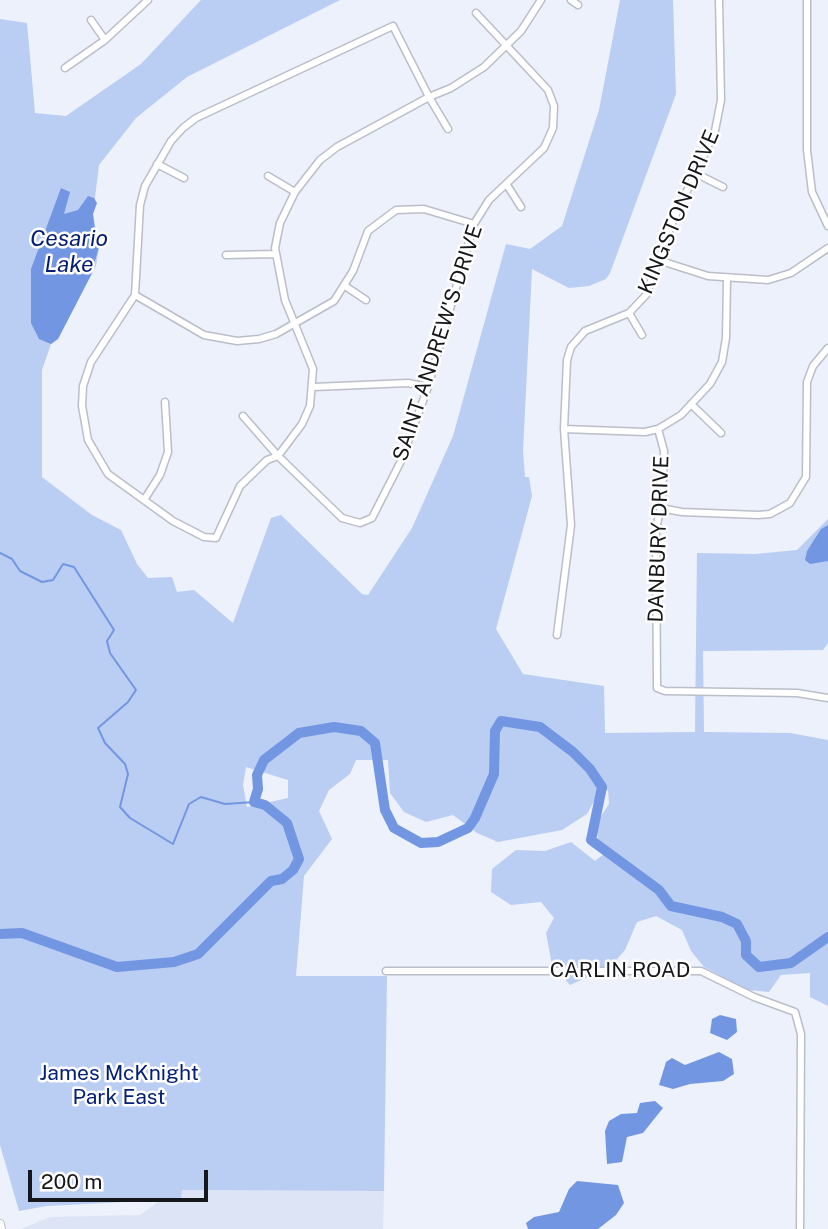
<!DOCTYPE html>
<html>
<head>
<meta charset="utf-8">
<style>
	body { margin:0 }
	#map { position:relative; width:828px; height:1229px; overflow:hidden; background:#ecf1fb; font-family:"Public Sans",sans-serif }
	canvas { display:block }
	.scale { position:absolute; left:28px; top:1170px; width:180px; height:32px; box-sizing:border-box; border:4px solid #16171b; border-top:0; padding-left:9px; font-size:21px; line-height:24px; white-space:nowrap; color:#16171b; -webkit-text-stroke:5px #fff; paint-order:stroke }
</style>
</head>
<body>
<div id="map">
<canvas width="828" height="1229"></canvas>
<div class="scale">200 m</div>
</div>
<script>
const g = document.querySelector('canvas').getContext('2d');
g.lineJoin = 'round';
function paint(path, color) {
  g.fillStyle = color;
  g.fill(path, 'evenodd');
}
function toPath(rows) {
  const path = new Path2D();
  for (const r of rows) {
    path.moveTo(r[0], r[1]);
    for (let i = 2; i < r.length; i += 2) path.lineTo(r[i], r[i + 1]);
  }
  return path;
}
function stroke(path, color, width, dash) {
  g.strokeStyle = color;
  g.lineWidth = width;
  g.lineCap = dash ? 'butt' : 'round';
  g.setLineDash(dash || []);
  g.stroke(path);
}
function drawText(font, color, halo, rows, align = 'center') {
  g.font = font + ' "Public Sans",sans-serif';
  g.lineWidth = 5;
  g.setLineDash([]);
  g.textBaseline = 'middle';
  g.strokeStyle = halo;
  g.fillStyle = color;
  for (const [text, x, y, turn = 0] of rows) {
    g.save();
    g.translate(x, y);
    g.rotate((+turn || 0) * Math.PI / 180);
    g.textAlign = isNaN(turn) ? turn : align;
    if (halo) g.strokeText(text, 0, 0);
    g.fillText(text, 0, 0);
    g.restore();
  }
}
const built = toPath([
	[182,1190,384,1191,383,1229,21,1229,50,1217,140,1215,162,1199,181,1199]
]);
const green = toPath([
	[201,0,340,0,187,77,136,118,99,165,93,214,99,247,96,266,58,339,51,344,42,370,42,477,92,515,121,530,137,564,148,578,172,577,177,592,194,590,233,623,271,518,281,515,362,594,368,595,412,528,453,436,506,244,530,249,562,226,599,110,620,0,673,0,676,94,610,273,606,279,589,286,569,288,532,269,523,451,525,477,529,477,532,496,496,629,523,674,604,686,605,733,695,732,697,553,755,554,797,550,828,519,828,643,823,650,703,651,704,732,790,733,828,740,828,1006,810,997,810,973,781,975,769,992,748,990,704,967,691,951,682,930,656,916,637,922,625,950,610,967,570,985,552,965,546,933,554,918,541,902,511,905,491,892,492,869,516,850,545,851,571,842,595,861,609,850,598,839,596,824,609,804,608,790,598,794,587,814,562,830,498,842,477,833,453,815,426,822,404,812,390,793,388,760,356,760,350,774,329,790,319,811,332,839,304,876,296,976,387,976,384,1191,182,1190,181,1199,47,1206,19,1211,0,1145,0,19,27,23,35,113,66,116,141,64],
	[246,767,288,780,288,798,247,807,243,785]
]);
const water = toPath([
	[61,188,70,192,64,214,78,210,88,196,94,198,97,203,93,214,95,231,99,247,91,275,58,339,51,344,39,339,31,323,31,269],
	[828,525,828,561,810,564,805,560,807,551,821,529],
	[720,1015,736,1019,737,1032,727,1040,710,1033,712,1019],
	[719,1052,732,1059,734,1074,723,1081,690,1084,673,1089,659,1085,666,1062,672,1058,685,1065],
	[655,1101,663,1108,643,1133,627,1137,622,1162,607,1164,605,1131,609,1121,621,1114,637,1113,640,1103],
	[577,1181,618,1185,624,1203,616,1215,598,1229,528,1229,526,1223,534,1217,559,1212,569,1189]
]);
const stream = toPath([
	[0,553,12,559,20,571,42,582,53,580,63,564,74,567,114,630,107,641,110,653,136,690,128,702,98,728,105,743,125,764,128,774,120,807,130,818,173,844,189,804,201,797,225,804,254,802]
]);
const river = toPath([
	[0,934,22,933,117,967,174,962,198,954,271,881,282,879,293,870,299,859,287,823,265,805,254,802,258,789,257,775,264,760,299,733,334,727,361,731,375,743,385,810,394,828,421,843,438,842,468,828,475,818,494,774,495,731,501,721,540,727,573,752,590,769,602,787,591,840,659,890,671,906,722,917,737,924,746,941,746,955,759,967,791,963,828,937]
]);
const minor = toPath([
	[571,0,578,5],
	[807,0,807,150,812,192,828,226],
	[91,20,105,40],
	[65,68,105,40,148,0],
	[448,129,429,97,393,26,196,118,183,128,171,141,145,186,140,205,135,295,91,362,83,386,82,406,88,440,108,474,173,521,204,537,216,538,240,486,267,460,278,456,302,424,310,406,313,369,285,300,275,248,280,223,295,192,320,160,337,147,429,97,451,88,484,67,521,31,541,0],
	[157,164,184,178],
	[695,173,723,187],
	[268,176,295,192],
	[507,185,521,207],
	[226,255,276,254],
	[658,260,708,276,768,280,791,273,828,248],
	[345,286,366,300],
	[135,295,204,335,237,341,259,339,276,334,334,301,353,271,368,231,396,210,424,209,474,224],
	[629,313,642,335],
	[314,387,408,383,428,387],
	[691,404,721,433],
	[243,416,278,456,342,518,360,523,372,518,401,461,428,387,474,224,489,200,544,148,553,128,554,106,548,90,476,13],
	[564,429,645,432,658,429,681,415,710,384,722,362,726,338,727,279],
	[658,429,664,451,662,500,656,530,657,688,665,691,797,693,828,698],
	[144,500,160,475,168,452,165,402],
	[660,508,682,512,758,515,770,514,790,503,806,477,807,382,813,366,828,348],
	[557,635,571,525,564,429,567,360,571,347,585,331,629,313,646,295,672,223,715,131,721,100,719,0],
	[386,971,701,971,754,997,795,1012,801,1034,800,1229]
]);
const major = toPath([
	[0,1224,1,1229]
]);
const streetNames = [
	["KINGSTON DRIVE",679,212,-67],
	["SAINT ANDREW'S DRIVE",438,343,-72],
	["DANBURY DRIVE",659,539,-88],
	["CARLIN ROAD",620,971]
];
const parkNames = [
	["James McKnight",119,1074],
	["Park East",119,1098]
];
const waterNames = [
	["Cesario",69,239],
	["Lake",69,265]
];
paint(built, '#dce4f5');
paint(green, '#bacdf3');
paint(water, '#7296e1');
stroke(stream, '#7296e1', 2);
stroke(river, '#7296e1', 10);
stroke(minor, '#b9bec8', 9);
stroke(major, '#b9bec8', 10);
stroke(minor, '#fff', 6);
stroke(major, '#fff', 8);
drawText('21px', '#16171b', '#fff', streetNames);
drawText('21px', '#042076', '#fff', parkNames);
drawText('italic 23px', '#031d73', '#fff', waterNames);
</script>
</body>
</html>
